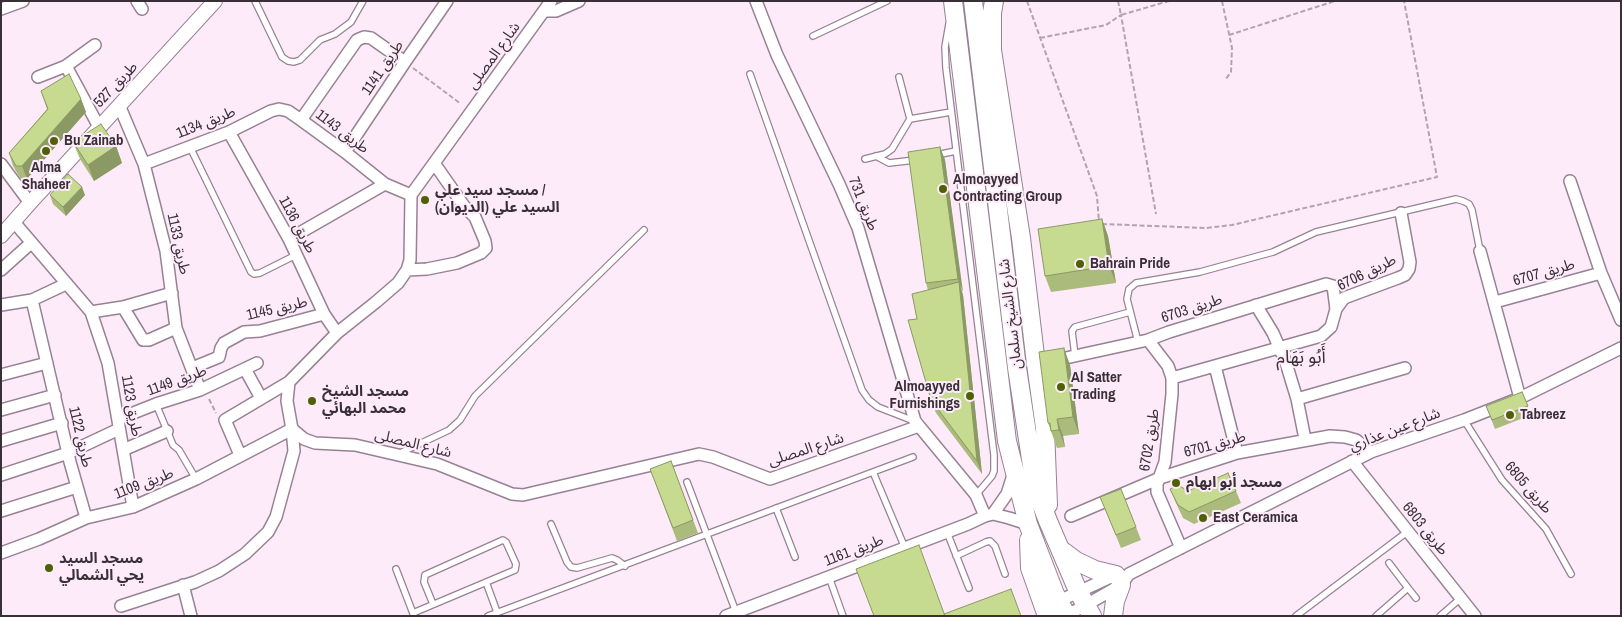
<!DOCTYPE html>
<html>
<head>
<meta charset="utf-8">
<style>
	body { margin:0 }
	#map { position:relative; width:1622px; height:617px; overflow:hidden; background:#feebfa; font-family:"Archivo Narrow",sans-serif }
	canvas { display:block }
	.frame { position:absolute; inset:0; border:2px solid #393037; pointer-events:none }
</style>
</head>
<body>
<div id="map">
<canvas width="1622" height="617"></canvas>
<div class="frame"></div>
</div>
<script>
const g = document.querySelector('canvas').getContext('2d');
g.lineJoin = 'round';
function toPath(rows) {
  const path = new Path2D();
  for (const r of rows) {
    path.moveTo(r[0], r[1]);
    for (let i = 2; i < r.length; i += 2) path.lineTo(r[i], r[i + 1]);
  }
  return path;
}
function stroke(path, color, width, dash) {
  g.strokeStyle = color;
  g.lineWidth = width;
  g.lineCap = dash ? 'butt' : 'round';
  g.setLineDash(dash || []);
  g.stroke(path);
}
function paint(path, color) {
  g.fillStyle = color;
  g.fill(path, 'evenodd');
}
function drawText(font, color, halo, rows, align = 'center') {
  g.font = font + ' "Archivo Narrow","Noto Sans Arabic",sans-serif';
  g.lineWidth = 4;
  g.setLineDash([]);
  g.textBaseline = 'middle';
  g.strokeStyle = halo;
  g.fillStyle = color;
  for (const [text, x, y, turn = 0] of rows) {
    g.save();
    g.translate(x, y);
    g.rotate((+turn || 0) * Math.PI / 180);
    g.textAlign = isNaN(turn) ? turn : align;
    if (halo) g.strokeText(text, 0, 0);
    g.fillText(text, 0, 0);
    g.restore();
  }
}
const path = toPath([
	[1027,1,1097,196,1099,222],
	[1118,1,1121,15,1169,1],
	[1222,1,1232,48,1231,72,1225,80],
	[1229,35,1335,1],
	[1040,38,1106,25,1121,15,1156,214],
	[413,68,461,104],
	[1102,224,1206,228,1232,225,1437,177,1404,1],
	[209,399,216,413]
]);
const service = toPath([
	[255,1,282,57,288,61,294,62,300,60,320,40,335,34,351,22,363,1],
	[949,24,945,47,946,68,994,455,994,471,992,476,976,495],
	[813,36,887,1],
	[750,74,862,390,869,400,878,407,914,421],
	[899,77,910,119,951,112],
	[190,147,251,272,254,274,260,273,296,255],
	[936,155,956,151],
	[876,156,889,163,915,160],
	[865,159,885,154,892,149,910,119],
	[1138,342,1127,299,1129,289,1136,283,1200,272,1251,258,1273,252,1316,232,1456,199,1463,201,1469,204,1472,210,1480,251],
	[1075,356,1072,331,1075,327,1130,312],
	[156,404,173,445,179,450,196,479],
	[1464,420,1502,480,1546,529,1571,574],
	[398,454,449,430,460,420,475,396,644,230],
	[873,472,905,548],
	[687,482,736,612],
	[776,508,795,557],
	[551,524,567,562,571,567,577,568,612,558,617,560,625,566],
	[947,532,969,588],
	[956,556,986,542,990,541,995,546,1005,574],
	[396,569,414,616],
	[829,577,843,616],
	[486,582,497,612],
	[1408,588,1416,598],
	[413,613,515,570,516,564,506,542,503,540,425,575,424,582,433,604],
	[488,616,913,457],
	[1296,616,1407,532],
	[1376,616,1408,588,1389,563],
	[1440,616,1461,598]
]);
const minor = toPath([
	[137,1,142,9],
	[756,1,777,55,839,184,858,228,915,421,919,426],
	[1,9,23,1],
	[545,11,556,11,579,1],
	[66,66,99,127],
	[38,77,66,66,95,45],
	[119,105,144,164,166,251,176,328,200,390],
	[301,120,357,40,364,37,371,38,405,62],
	[229,132,289,239,324,314,337,333],
	[345,152,405,62,447,1],
	[1,164,30,203],
	[144,164,229,132,271,111,279,109,288,111,301,120,345,152,385,184,411,195],
	[1570,181,1601,273,1621,320],
	[14,222,91,312,108,363,133,507],
	[289,239,385,184],
	[1480,251,1520,398],
	[1,270,31,243],
	[407,270,427,269,457,263,481,253,486,248,485,241,475,217,464,206,434,163],
	[32,300,70,462,86,518],
	[1495,302,1601,273],
	[1,305,32,300,66,284],
	[1256,305,1273,333,1286,363,1297,399,1305,439],
	[123,307,143,340,149,340,176,328],
	[91,312,123,307,172,293],
	[1148,340,1168,366,1172,378,1172,394,1165,462,1157,484,1157,492,1181,548],
	[1052,361,1148,340,1169,332,1326,284,1333,286,1336,309],
	[1215,366,1237,453],
	[192,368,219,357,221,348,224,343,244,332,260,331,324,314],
	[245,369,261,398],
	[1,375,47,363],
	[1172,378,1321,336,1331,327,1336,309,1344,298,1398,278,1405,275,1409,269,1410,262,1401,213],
	[1297,399,1405,368],
	[1,410,55,395],
	[118,419,156,404,200,390,257,363],
	[292,429,304,439,315,443,355,445,437,464,512,494,523,495,699,454,713,457,770,479,919,426,976,495,985,516],
	[1,441,62,423],
	[123,450,167,431],
	[240,455,225,420,289,382],
	[1352,461,1475,616],
	[1,475,68,453,119,429],
	[1,511,77,487],
	[993,514,1007,494,1014,472],
	[1071,516,1160,478,1237,453,1330,436,1345,437,1356,440,1371,452],
	[1,553,39,539,86,518,133,507,196,479,292,429],
	[183,585,191,616],
	[1059,601,1115,575],
	[121,606,195,582,219,571,245,554,268,532,276,517,294,451,292,429,287,401,289,382,337,333,376,302,398,283,407,270,410,260,411,195,551,1],
	[1067,615,1086,605,1121,585,1129,574,1371,452,1464,420,1520,398,1621,348],
	[726,616,968,524,985,516,993,514,1009,518,1028,524]
]);
const tertiary = toPath([
	[1,236,30,203,215,1]
]);
const primary = toPath([
	[953,1,1007,441,1028,524,1055,594,1067,616],
	[973,1,1017,368,1032,466,1039,498,1048,521,1078,591,1092,616],
	[994,1,992,13,992,50,1021,238,1036,364,1045,428,1048,505],
	[1029,540,1030,568,1047,616],
	[1060,549,1076,561,1095,570,1116,575],
	[1113,616,1115,601,1121,585]
]);
const wall = toPath([
	[41,91,81,99,86,112,27,179,20,178,13,166,9,153,47,109],
	[73,142,116,146,122,163,94,181,80,159],
	[940,147,945,160,962,292,963,295,982,474,936,413,931,400,917,319,928,290,926,283],
	[50,195,85,195,66,216,53,204],
	[1102,219,1108,236,1116,283,1051,292,1045,276],
	[1070,365,1079,434,1063,436,1065,447,1057,448,1048,423],
	[1522,392,1531,415,1495,429,1486,406],
	[671,461,698,533,677,541,650,469],
	[1170,489,1188,491,1236,491,1241,503,1194,524,1183,518,1175,501],
	[1100,497,1136,527,1141,540,1121,548]
]);
const shadedWall = toPath([
	[81,99,86,112,27,179,22,166],
	[116,146,122,163,94,181,88,165],
	[940,147,945,160,963,292,958,279],
	[82,187,85,195,66,216,63,207],
	[1102,219,1108,236,1116,283,1109,266],
	[959,282,963,295,982,474,977,461],
	[1064,348,1070,365,1079,434,1073,417],
	[1057,419,1063,436,1065,447,1059,430]
]);
const building = toPath([
	[69,74,81,99,22,166,16,166,9,153,48,109,41,91,69,74],
	[101,124,116,146,88,165,73,142,101,124],
	[940,147,958,279,926,283,908,152,940,147],
	[68,174,82,187,63,207,50,195,68,174],
	[1102,219,1109,266,1045,276,1038,229,1102,219],
	[959,282,977,461,931,400,908,320,917,319,912,294,959,282],
	[1064,348,1073,417,1057,419,1059,430,1051,431,1050,423,1048,423,1039,352,1064,348],
	[1522,392,1528,406,1492,420,1486,406,1522,392],
	[671,461,693,520,673,528,650,469,671,461],
	[1228,473,1236,491,1189,512,1178,505,1170,489,1178,485,1188,491,1228,473],
	[1121,489,1136,527,1116,535,1100,497,1121,489],
	[919,545,945,616,874,616,856,569,919,545],
	[1011,589,1021,616,945,616,944,614,1011,589]
]);
const markers = [
	[54,141,5,"#4f6005"],
	[46,151,5,"#4f6005"],
	[943,189,5,"#4f6005"],
	[425,200,5,"#4f6005"],
	[1080,264,5,"#4f6005"],
	[1061,387,5,"#4f6005"],
	[970,396,5,"#4f6005"],
	[312,401,5,"#4f6005"],
	[1510,415,5,"#4f6005"],
	[1176,483,5,"#4f6005"],
	[1203,518,5,"#4f6005"],
	[49,568,5,"#4f6005"]
];
const streetNames = [
	["شارع المصلى",494,56,-54],
	["طريق 1141",383,68,-56],
	["طريق 527",116,85,-47],
	["طريق 1134",206,123,-22],
	["طريق 1143",342,132,37],
	["طريق 731",863,204,68],
	["طريق 1136",297,225,62],
	["طريق 1133",178,244,78],
	["طريق 6706",1367,273,-26],
	["طريق 6707",1544,273,-16],
	["طريق 1145",277,309,-13],
	["طريق 6703",1192,309,-18],
	["شارع الشيخ سلمان",1011,314,-97],
	["طريق 1149",177,381,-20],
	["طريق 1123",131,406,80],
	["شارع عين عذاري",1395,430,-21],
	["طريق 1122",80,437,77],
	["طريق 6702",1150,440,-81],
	["شارع المصلى",413,444,14],
	["طريق 6701",1215,445,-15],
	["شارع المصلى",806,450,-18],
	["طريق 1109",144,484,-21],
	["طريق 6805",1528,488,49],
	["طريق 6803",1425,529,51],
	["طريق 1161",854,551,-21]
];
const poiNames = [
	["Bu Zainab",64,141],
	["Alma",46,168,"center"],
	["Shaheer",46,185,"center"],
	["Almoayyed",953,180],
	["Contracting Group",953,197],
	["مسجد سيد علي /",435,191],
	["السيد علي (الديوان)",435,208],
	["Bahrain Pride",1090,264],
	["Al Satter",1071,378],
	["Trading",1071,395],
	["Almoayyed",960,387,"right"],
	["Furnishings",960,404,"right"],
	["مسجد الشيخ",322,392],
	["محمد البهائي",322,409],
	["Tabreez",1520,415],
	["مسجد أبو ابهام",1186,483],
	["East Ceramica",1213,518],
	["مسجد السيد",59,559],
	["يحي الشمالي",59,576]
];
const quarterNames = [
	["أَبُو بَهَام",1301,358]
];
stroke(service, '#978293', 8);
stroke(minor, '#978293', 14);
stroke(tertiary, '#978293', 16);
stroke(primary, '#978293', 20);
stroke(path, '#b2a3ae', 2, [5, 2.5]);
stroke(service, '#fff', 5.5);
stroke(minor, '#fff', 11);
stroke(tertiary, '#fff', 14);
stroke(primary, '#fff', 18);
paint(wall, '#aabb7c');
paint(shadedWall, '#8b9965');
paint(building, '#c6da90');
stroke(building, '#8b9965', 1);
for (const [x, y, r, color] of markers) {
  const dot = new Path2D();
  dot.arc(x, y, r, 0, 2 * Math.PI);
  g.fillStyle = color;
  g.fill(dot);
  stroke(dot, '#feebfa', 2);
}
drawText('15px', '#393037', '#feebfa', streetNames);
drawText('bold 15px', '#393037', '#feebfa', poiNames, 'left');
drawText('18px', '#393037', '#feebfa', quarterNames);
</script>
</body>
</html>
